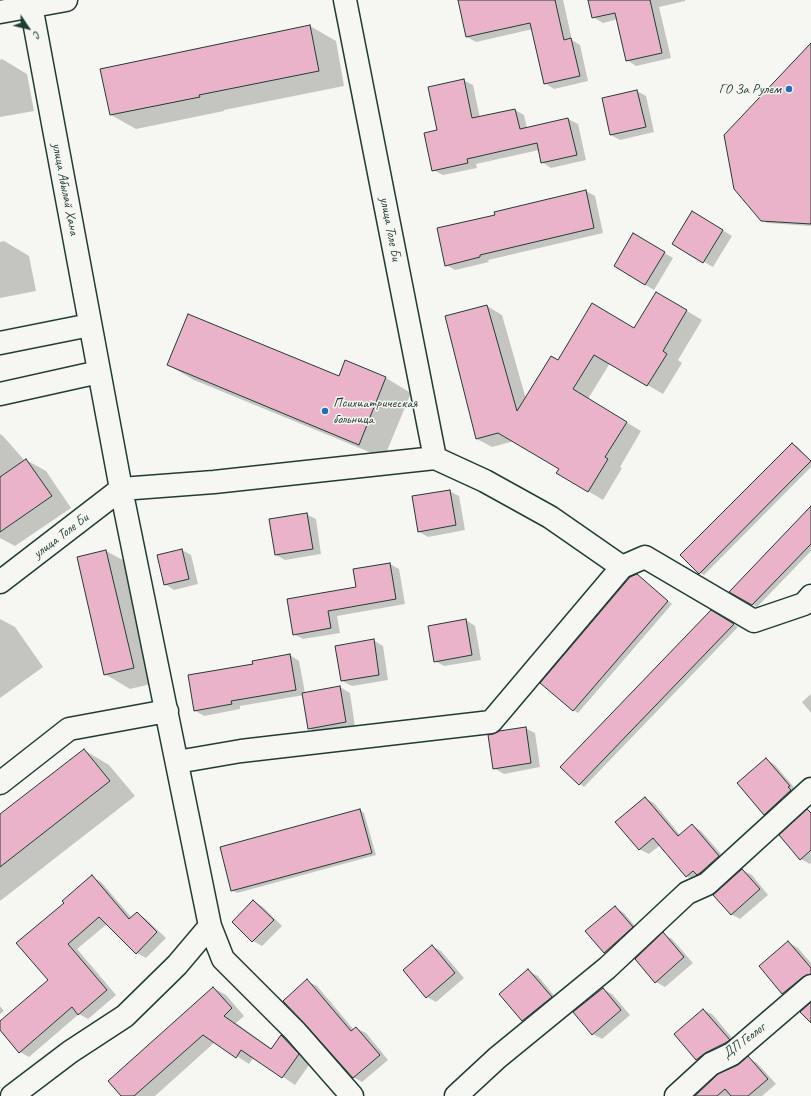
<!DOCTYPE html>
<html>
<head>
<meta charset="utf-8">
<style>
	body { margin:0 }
	#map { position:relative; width:811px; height:1096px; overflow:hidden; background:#f6f6f2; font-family:Caveat,sans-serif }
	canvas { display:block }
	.north { position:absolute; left:8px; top:8px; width:40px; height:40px; -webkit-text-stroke:3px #f6f6f2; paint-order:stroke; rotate:125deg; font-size:11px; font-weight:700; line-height:16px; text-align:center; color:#1f3d34 }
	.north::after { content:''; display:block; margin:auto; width:14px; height:18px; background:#1f3d34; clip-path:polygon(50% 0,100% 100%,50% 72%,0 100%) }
</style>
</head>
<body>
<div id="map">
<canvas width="811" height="1096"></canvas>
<div class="north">С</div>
</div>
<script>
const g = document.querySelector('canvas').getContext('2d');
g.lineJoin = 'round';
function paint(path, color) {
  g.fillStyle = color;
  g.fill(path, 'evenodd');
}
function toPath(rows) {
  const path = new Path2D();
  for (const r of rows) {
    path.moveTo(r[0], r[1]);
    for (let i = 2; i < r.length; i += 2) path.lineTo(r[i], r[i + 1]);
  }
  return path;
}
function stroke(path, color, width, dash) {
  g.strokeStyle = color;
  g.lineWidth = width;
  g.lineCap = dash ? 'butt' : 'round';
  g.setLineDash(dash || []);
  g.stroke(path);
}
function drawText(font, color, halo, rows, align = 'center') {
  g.font = font + ' Caveat,sans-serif';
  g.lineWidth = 3;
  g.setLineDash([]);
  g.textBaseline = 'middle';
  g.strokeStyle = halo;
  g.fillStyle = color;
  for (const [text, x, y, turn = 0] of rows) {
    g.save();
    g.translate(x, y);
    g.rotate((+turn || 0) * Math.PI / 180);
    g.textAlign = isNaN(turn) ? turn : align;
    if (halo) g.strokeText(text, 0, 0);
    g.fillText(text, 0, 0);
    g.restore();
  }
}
const shadow = toPath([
	[460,0,563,0,572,40,580,45,588,81,554,89,545,83,533,29,476,42,467,37],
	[590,0,685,0,685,1,659,7,671,58,636,66,627,60,618,19,603,23,593,17],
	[310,26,336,41,344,86,224,110,224,111,136,129,111,115],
	[811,45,811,226,767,223,762,220],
	[2,59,27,74,34,111,0,117,0,60],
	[463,80,473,85,480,118,515,110,524,115,527,128,568,119,578,124,586,160,551,168,542,162,539,150,476,164,477,168,443,175,433,170,439,131],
	[637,91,646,96,654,132,620,140,611,135,603,99],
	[586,191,595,196,603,233,488,260,489,262,455,270,446,265,496,216],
	[702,218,732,236,713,267,673,244],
	[634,235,673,258,654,290,615,266],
	[4,241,29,256,36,291,0,298,0,242],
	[672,302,702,320,678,360,682,363,663,394,610,363,588,399,641,431,620,467,622,468,603,500,588,491,560,469,514,441,492,447,477,439,487,306,502,315,526,399,558,361,635,329],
	[346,361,386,378,411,393,384,458,194,380,168,365,339,377],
	[0,434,3,436,25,461,26,460,46,471,71,508,15,546,0,538],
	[792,444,797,446,811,461,811,467,704,575,700,573],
	[449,491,459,496,465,530,428,537,418,531],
	[811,507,811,551,757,607,730,591],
	[306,514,316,519,321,554,285,560,276,555],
	[182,550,191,555,198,584,174,590,165,584],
	[106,551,132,565,159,682,130,689,105,674,78,557],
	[390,564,399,569,405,604,337,616,340,633,303,639,294,634],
	[637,575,672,604,578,713,573,710],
	[711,611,738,627,584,787,580,784,562,767],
	[0,619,15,627,43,667,0,698],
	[466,620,475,626,481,660,444,666,435,661],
	[373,640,383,646,388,680,352,686,342,681,337,646],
	[290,655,299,661,305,693,340,687,350,693,355,727,318,734,309,728,304,695,240,706,240,709,204,716,194,710],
	[811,694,811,713,802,702],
	[525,728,535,733,540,767,504,774,494,768],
	[84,750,109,765,135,796,0,901,0,815],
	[766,759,775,765,798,792,774,820,765,814],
	[645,798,654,803,680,835,692,825,701,831,728,862,696,882,687,876,660,845,649,854,639,849],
	[360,810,364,813,376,855,237,893,232,890],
	[808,810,811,812,811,863,810,864,801,859],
	[742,870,752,875,768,895,740,919,731,914],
	[92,877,101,882,132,918,137,913,146,919,166,938,146,958,137,953,107,924,77,949,116,995,88,1019,79,1014,29,1057,20,1052,0,1029,0,1022,49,980,65,903],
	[254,901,263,907,282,926,262,946,253,941],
	[615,907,624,913,641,933,614,958,605,953,587,931],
	[663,934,672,939,693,963,665,987,656,982],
	[788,942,798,948,811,963,811,983,792,998,783,993],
	[432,946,441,951,464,978,436,1002,427,997],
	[528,971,538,976,560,1003,532,1026,523,1021,500,994],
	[307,981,317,986,354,1030,356,1028,366,1033,388,1060,362,1082,353,1077],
	[213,988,226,995,244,1016,236,1023,272,1049,281,1036,294,1043,311,1062,295,1085,254,1057,249,1064,215,1042,155,1096,122,1096],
	[603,989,612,994,630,1015,602,1039,593,1034],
	[0,1006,4,1011,0,1014],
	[704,1010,713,1015,738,1045,706,1065,697,1060,675,1034],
	[748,1058,757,1063,776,1084,762,1096,708,1096]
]);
const building = toPath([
	[458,0,555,0,564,40,571,38,580,76,544,84,530,23,466,37,458,0],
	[588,0,650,0,662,53,626,61,615,13,592,18,588,0],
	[310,25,319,71,199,95,200,97,110,115,100,69,310,25],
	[811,43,811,224,761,221,734,189,724,135,811,43],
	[464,79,472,118,515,109,520,129,568,118,577,155,541,163,537,143,467,159,468,163,432,171,424,133,437,130,428,87,464,79],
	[637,90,646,127,610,135,602,98,637,90],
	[586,190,594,228,480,255,480,257,445,266,437,228,495,215,494,212,586,190],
	[692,211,723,230,703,263,672,244,692,211],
	[633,233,665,252,645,285,614,266,633,233],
	[656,292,687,310,663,351,667,354,647,386,594,355,573,389,627,422,605,457,608,459,588,492,556,473,559,469,498,433,476,439,445,316,487,305,517,411,551,356,558,360,592,303,634,328,656,292],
	[188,314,339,376,345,360,386,377,359,445,167,365,188,314],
	[792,443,811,461,699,574,680,555,792,443],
	[26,459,52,496,0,532,0,477,26,459],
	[450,490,456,525,418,532,412,496,450,490],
	[811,506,811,544,752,605,729,592,811,506],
	[307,513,313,549,275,555,269,519,307,513],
	[182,549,189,579,164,585,157,555,182,549],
	[106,550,134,668,104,675,77,557,106,550],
	[390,563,396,599,328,611,331,628,293,635,287,599,356,587,353,569,390,563],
	[637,574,668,601,573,711,540,683,630,577,637,574],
	[711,610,734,624,579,785,560,767,711,610],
	[466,619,472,655,434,662,428,626,466,619],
	[374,639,379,675,341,681,335,646,374,639],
	[290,654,296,690,231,701,232,704,194,711,188,675,253,664,252,661,290,654],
	[340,686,346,722,308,729,302,693,340,686],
	[526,727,531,763,493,769,488,735,493,734,499,731,526,727],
	[84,749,110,781,0,867,0,814,84,749],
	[766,758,790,786,788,787,791,790,764,815,737,783,766,758],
	[645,797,678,836,692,824,719,856,700,873,697,875,693,871,686,877,653,838,639,850,615,822,645,797],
	[360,809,372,853,231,891,220,847,360,809],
	[807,809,811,813,811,850,800,860,779,835,807,809],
	[742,869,760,889,731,915,713,895,742,869],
	[92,875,129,919,137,912,157,932,136,954,99,917,68,944,107,990,78,1015,72,1007,19,1053,0,1030,0,1021,48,980,16,943,64,903,62,901,92,875],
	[253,900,274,920,252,942,232,922,253,900],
	[615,906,633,927,604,953,585,931,615,906],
	[663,932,684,957,655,983,635,959,663,932],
	[788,941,811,968,811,974,803,977,782,994,759,966,788,941],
	[432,945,455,973,426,998,403,970,432,945],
	[528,969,552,997,522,1021,499,994,528,969],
	[307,979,351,1031,356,1027,380,1055,353,1078,304,1023,283,1001,307,979],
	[213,987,232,1008,224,1016,271,1049,281,1035,299,1054,282,1078,241,1050,236,1058,203,1035,134,1096,121,1096,108,1081,213,987],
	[603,988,621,1010,592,1035,573,1012,603,988],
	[811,1002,811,1023,800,1012,811,1002],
	[703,1009,730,1040,725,1043,705,1053,696,1060,674,1034,703,1009],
	[748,1056,768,1079,748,1096,731,1096,725,1089,717,1096,695,1096,718,1074,738,1065,748,1056]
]);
const minor = toPath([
	[30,0,121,489,210,926,223,959,295,1031,352,1096],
	[345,0,435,458],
	[0,12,66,0],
	[0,343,90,325],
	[0,394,99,372],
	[622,567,645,557,754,621,804,604,811,596],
	[0,582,121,489,214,482,435,458,485,481,550,517,622,567,491,722,241,751,177,762],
	[0,783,69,729,167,711],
	[12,1096,70,1052,125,1016,177,965,210,926],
	[456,1096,497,1058,607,968,687,893,707,884,811,789],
	[676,1096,711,1064,732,1054,811,986]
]);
const markers = [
	[789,89,4,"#1f6fb2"],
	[325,411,4,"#1f6fb2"]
];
const poiNames = [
	["ГО За Рулем",781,89],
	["Психиатрическая",333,403,"left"],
	["больница",333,419,"left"]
];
const streetNames = [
	["улица Абылай Хана",65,189,79],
	["улица Толе Би",390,229,79],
	["улица Толе Би",61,536,-37],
	["ДП Геолог",744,1041,-37]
];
paint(shadow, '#0003');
paint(building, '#eab3ca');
stroke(building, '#1f3d34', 1);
stroke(minor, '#1f3d34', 25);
stroke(minor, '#f6f6f2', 22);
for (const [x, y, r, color] of markers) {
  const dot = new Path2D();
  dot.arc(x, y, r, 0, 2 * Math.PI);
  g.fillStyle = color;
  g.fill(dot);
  stroke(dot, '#f6f6f2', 1.5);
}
drawText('14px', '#1f3d34', '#f6f6f2', poiNames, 'right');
drawText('14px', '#1f3d34', '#f6f6f2', streetNames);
</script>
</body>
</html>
